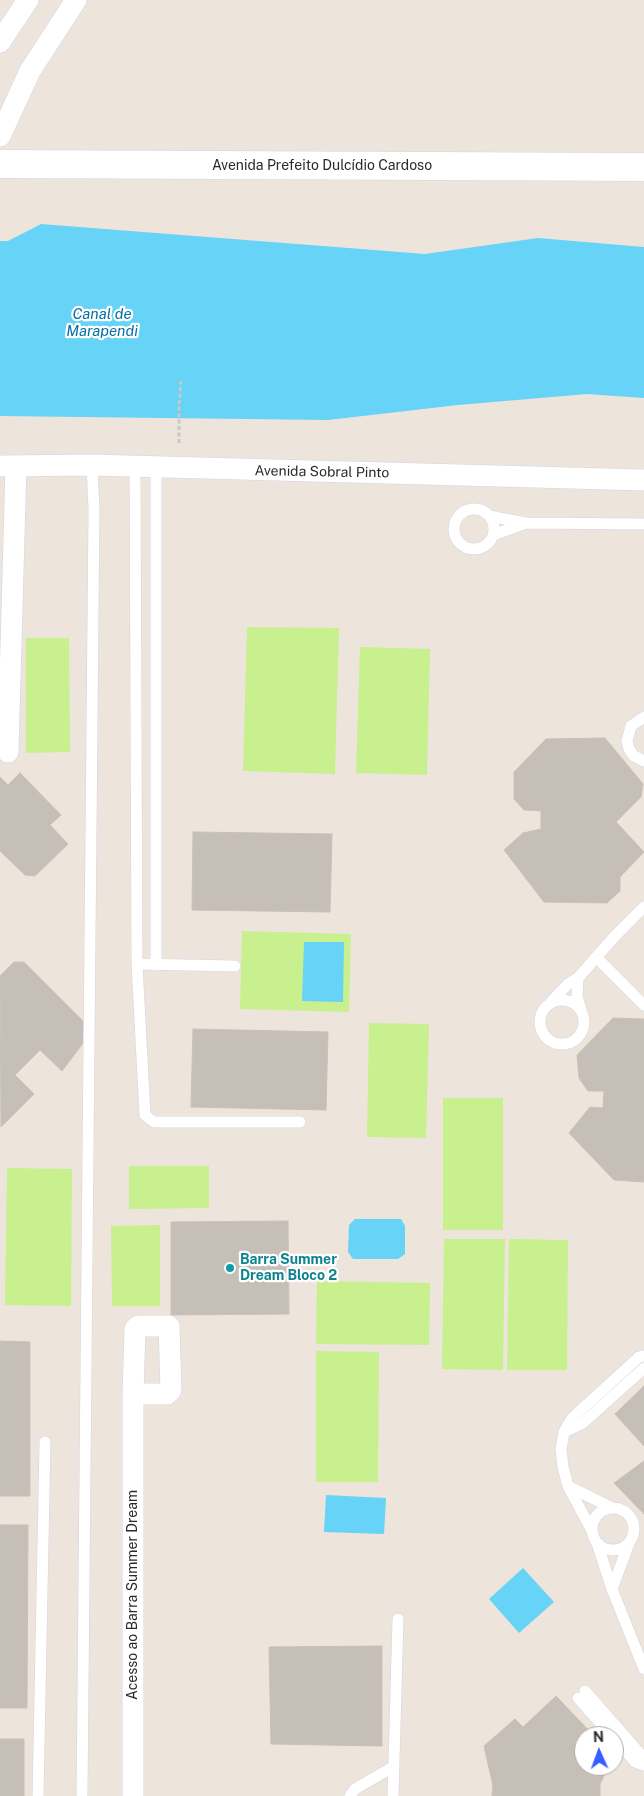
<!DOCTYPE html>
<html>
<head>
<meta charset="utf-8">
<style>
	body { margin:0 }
	#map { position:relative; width:644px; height:1796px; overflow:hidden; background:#ede5db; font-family:"Public Sans",sans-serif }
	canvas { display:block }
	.north { position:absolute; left:574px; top:1726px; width:50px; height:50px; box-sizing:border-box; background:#fff; border:1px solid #aaa; border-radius:50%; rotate:358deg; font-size:14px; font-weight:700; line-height:20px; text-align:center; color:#2a2a2a }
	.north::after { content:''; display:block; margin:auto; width:18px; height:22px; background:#375eff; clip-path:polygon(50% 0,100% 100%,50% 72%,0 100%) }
</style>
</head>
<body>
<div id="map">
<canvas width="644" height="1796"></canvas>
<div class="north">N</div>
</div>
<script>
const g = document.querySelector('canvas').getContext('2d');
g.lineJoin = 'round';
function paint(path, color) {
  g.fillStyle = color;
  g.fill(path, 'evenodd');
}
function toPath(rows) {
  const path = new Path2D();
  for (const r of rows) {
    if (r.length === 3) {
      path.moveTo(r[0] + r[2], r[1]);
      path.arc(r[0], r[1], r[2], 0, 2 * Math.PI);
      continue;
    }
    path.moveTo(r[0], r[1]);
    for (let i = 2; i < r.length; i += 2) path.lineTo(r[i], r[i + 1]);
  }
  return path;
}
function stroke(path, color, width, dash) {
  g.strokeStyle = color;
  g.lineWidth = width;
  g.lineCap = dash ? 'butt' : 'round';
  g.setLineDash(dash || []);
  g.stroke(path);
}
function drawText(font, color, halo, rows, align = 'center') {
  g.font = font + ' "Public Sans",sans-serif';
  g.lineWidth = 4.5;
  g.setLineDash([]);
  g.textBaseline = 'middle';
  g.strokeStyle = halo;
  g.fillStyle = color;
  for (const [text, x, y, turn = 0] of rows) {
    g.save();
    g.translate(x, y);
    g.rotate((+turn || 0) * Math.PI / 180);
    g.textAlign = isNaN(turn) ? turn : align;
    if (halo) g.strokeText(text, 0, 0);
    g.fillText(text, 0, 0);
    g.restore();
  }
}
const pitch = toPath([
	[247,627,339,628,335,774,243,771],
	[26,638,69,638,70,752,26,753],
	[360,647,430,649,427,775,356,773],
	[242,931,351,934,349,1012,240,1009],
	[369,1023,429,1024,426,1138,367,1137],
	[443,1098,503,1098,503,1230,443,1230],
	[129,1166,209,1166,209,1208,129,1209],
	[7,1168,72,1169,71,1306,5,1305],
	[160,1225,160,1306,112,1306,111,1226],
	[444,1239,505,1239,503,1370,442,1369],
	[509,1239,568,1240,567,1370,507,1370],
	[317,1281,430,1283,429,1345,316,1344],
	[316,1351,379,1352,378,1482,316,1482]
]);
const water = toPath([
	[41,224,425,254,538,238,644,247,644,398,587,394,458,405,328,420,0,416,0,241,8,241],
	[304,942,344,942,343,1002,302,1001],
	[355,1219,401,1219,405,1226,405,1254,398,1259,353,1259,348,1252,349,1225],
	[326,1495,386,1498,384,1534,324,1532],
	[523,1568,554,1602,519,1633,489,1599]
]);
const building = toPath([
	[605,738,643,784,641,797,616,822,644,852,620,877,620,891,607,903,544,902,504,850,523,833,541,829,541,811,524,810,514,799,514,772,546,739,605,738],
	[20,773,61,815,50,825,68,844,35,876,25,875,0,851,0,777,8,785,20,773],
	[193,832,332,834,330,912,192,910,193,832],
	[14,962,24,962,86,1024,87,1038,62,1071,40,1050,15,1075,34,1094,1,1127,0,976,14,962],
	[613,1018,644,1019,644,1182,614,1180,569,1133,590,1107,603,1108,604,1091,588,1091,579,1078,577,1055,613,1018],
	[193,1029,328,1032,326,1110,191,1107,193,1029],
	[288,1221,289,1314,171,1315,171,1222,288,1221],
	[0,1341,30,1342,30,1496,0,1496,0,1341],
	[644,1386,644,1446,615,1414,644,1386],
	[644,1461,644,1514,614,1483,644,1461],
	[0,1525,28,1525,27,1708,0,1708,0,1525],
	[382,1646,382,1746,271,1744,269,1647,382,1646],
	[556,1696,594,1736,584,1736,584,1766,609,1766,600,1784,600,1796,492,1796,493,1786,484,1746,515,1719,523,1727,556,1696],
	[0,1739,24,1739,24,1796,0,1796,0,1739]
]);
const path = toPath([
	[179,443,179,407,181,381]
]);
const lane = toPath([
	[135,467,137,964,235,966],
	[474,529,20],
	[489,516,526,523,493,535],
	[526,523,644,524],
	[644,717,631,726,627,741,629,749,634,756,644,761],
	[596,957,644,1005],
	[137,964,145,1115,154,1122,300,1122],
	[156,965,156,467],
	[578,978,577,996,581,1010],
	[562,1022,22],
	[550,1003,568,984,578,978,614,937,644,907],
	[644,1356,639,1357,572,1418,564,1432,583,1423,644,1368],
	[564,1432,561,1449,563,1467,568,1486],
	[613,1529,21],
	[592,1531,568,1486,612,1508],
	[597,1543,612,1589,644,1669],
	[612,1589,629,1543],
	[585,1691,644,1758],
	[578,1698,612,1736],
	[614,1738,635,1762,644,1765],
	[38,1796,45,1442],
	[82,1796,94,509,92,465],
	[350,1796,355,1789,393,1767],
	[393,1796,398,1619]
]);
const street = toPath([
	[0,42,28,0],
	[0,136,30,71,76,0],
	[0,466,92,465,644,480],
	[8,752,16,466],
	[133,1394,167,1394,171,1390,169,1326,138,1326,135,1329,133,1394,133,1796]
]);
const secondary = toPath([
	[0,164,644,167]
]);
const markers = [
	[230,1268,5,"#0f9aa8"]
];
const streetNames = [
	["Avenida Prefeito Dulcídio Cardoso",322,166],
	["Avenida Sobral Pinto",322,472,1],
	["Acesso ao Barra Summer Dream",133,1595,-90]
];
const cultureNames = [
	["Barra Summer",240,1260],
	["Dream Bloco 2",240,1276]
];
const waterNames = [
	["Canal de",102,314],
	["Marapendi",102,331]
];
paint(pitch, '#c8f08e');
paint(water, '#66d3f7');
paint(building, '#c5bfb7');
stroke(building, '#c9c1b5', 1);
stroke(lane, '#d0d4e4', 12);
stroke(street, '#d0d4e4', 22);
stroke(secondary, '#d0d4e4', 29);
stroke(path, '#c8c8c8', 3, [4, 2.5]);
stroke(lane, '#fff', 11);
stroke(street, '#fff', 21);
stroke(secondary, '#fff', 28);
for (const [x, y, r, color] of markers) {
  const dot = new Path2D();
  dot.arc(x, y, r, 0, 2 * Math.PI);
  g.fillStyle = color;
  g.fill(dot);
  stroke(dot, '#fff', 2);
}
drawText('14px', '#2a2a2a', '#fff', streetNames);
drawText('bold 14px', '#0d838f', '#fff', cultureNames, 'left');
drawText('italic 15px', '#046fa5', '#fff', waterNames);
</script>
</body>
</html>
